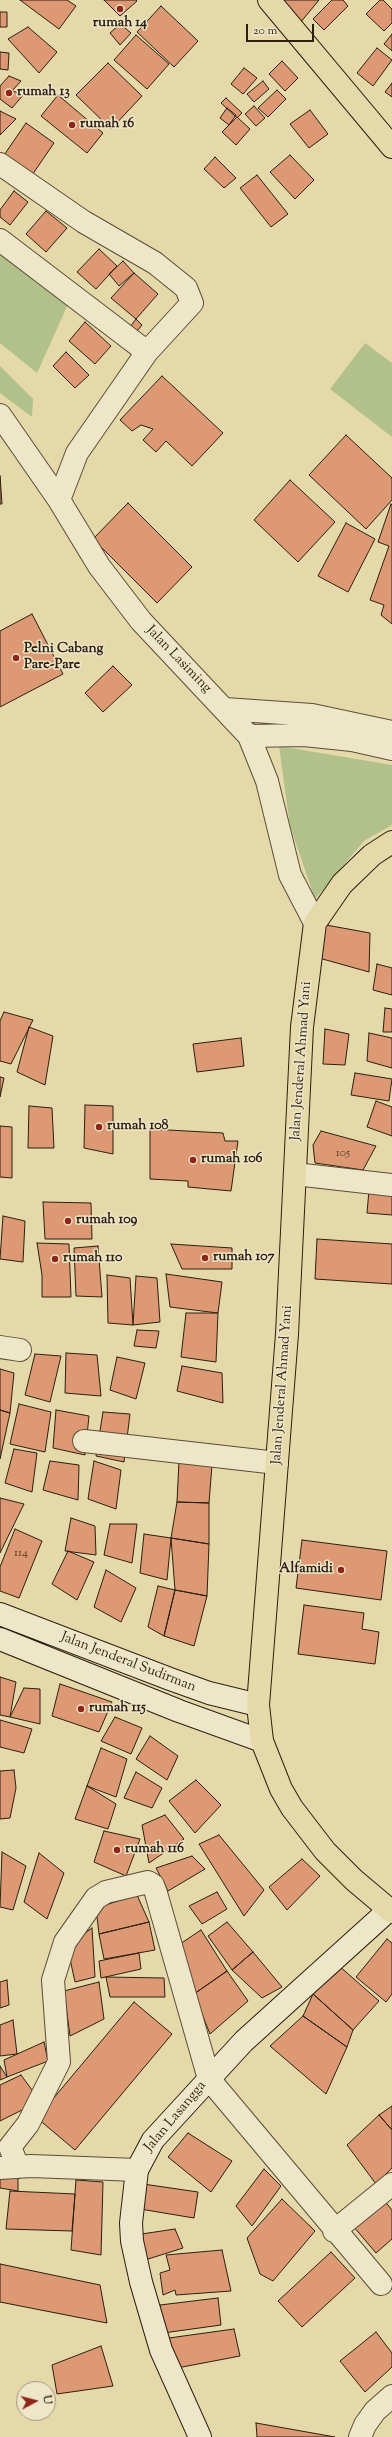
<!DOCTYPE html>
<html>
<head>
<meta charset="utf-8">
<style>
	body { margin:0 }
	#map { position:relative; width:392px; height:2437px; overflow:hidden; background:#e5d9aa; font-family:"Sorts Mill Goudy",serif }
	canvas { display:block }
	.north { position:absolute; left:16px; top:2381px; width:40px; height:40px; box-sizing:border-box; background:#eee6c8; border:1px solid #a0967f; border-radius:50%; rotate:83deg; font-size:11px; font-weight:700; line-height:16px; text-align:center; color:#2c1f11 }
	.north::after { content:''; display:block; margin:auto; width:14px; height:18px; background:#8f2418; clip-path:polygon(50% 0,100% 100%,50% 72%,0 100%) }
	.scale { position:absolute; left:246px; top:24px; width:68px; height:18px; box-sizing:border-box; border:2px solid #2c1f11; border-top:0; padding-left:5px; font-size:12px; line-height:14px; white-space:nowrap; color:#2c1f11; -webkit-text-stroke:3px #eee6c8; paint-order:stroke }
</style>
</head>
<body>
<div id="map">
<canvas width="392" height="2437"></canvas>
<div class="north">U</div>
<div class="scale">20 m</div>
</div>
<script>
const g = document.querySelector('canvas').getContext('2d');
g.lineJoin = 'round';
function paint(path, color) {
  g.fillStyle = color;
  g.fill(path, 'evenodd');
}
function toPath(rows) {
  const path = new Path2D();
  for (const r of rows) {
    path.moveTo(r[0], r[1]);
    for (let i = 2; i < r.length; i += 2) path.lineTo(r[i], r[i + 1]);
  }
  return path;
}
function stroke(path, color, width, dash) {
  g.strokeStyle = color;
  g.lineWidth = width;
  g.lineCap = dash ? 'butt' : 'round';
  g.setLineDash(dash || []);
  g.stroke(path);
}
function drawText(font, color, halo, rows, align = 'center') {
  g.font = font + ' "Sorts Mill Goudy",serif';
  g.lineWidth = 3;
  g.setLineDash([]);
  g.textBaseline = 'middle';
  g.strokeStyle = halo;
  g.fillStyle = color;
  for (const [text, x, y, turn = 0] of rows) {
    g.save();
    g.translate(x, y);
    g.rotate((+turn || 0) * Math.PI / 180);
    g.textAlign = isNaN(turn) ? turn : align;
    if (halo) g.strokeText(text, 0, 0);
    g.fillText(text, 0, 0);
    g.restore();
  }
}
const green = toPath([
	[0,249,69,302,37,373,0,343],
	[365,343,392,363,392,437,330,389],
	[0,366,33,399,32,417,0,393],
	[279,746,392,765,392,825,364,841,315,899,290,826]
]);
const building = toPath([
	[20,0,67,0,76,6,59,29,20,0],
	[104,0,136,0,137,1,120,16,104,0],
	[277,0,319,0,300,23,277,0],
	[332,0,343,0,348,6,324,30,313,19,332,0],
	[380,0,383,0,392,9,392,23,384,31,366,14,380,0],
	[161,6,198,41,174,67,137,32,161,6],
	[0,12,7,12,7,27,0,27,0,12],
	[120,24,131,33,120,45,110,33,120,24],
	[28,27,57,52,39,73,8,39,28,27],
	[392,34,392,51,384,44,392,34],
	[136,35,169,64,147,89,114,60,136,35],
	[377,48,392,60,373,86,357,73,377,48],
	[0,52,9,53,8,70,0,69,0,52],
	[282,61,298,78,285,91,269,74,282,61],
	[108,63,142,96,111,129,76,95,108,63],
	[244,68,257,78,243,94,231,84,244,68],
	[9,76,21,81,12,91,24,94,12,108,0,99,0,86,9,76],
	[263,81,269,89,254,102,247,94,263,81],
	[392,83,392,97,385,92,392,83],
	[277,90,286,99,268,117,258,108,277,90],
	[58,95,103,133,87,153,41,116,58,95],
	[226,98,242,113,237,118,221,103,226,98],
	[254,106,265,118,256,126,245,114,254,106],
	[227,108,236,115,229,125,220,118,227,108],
	[310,110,328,134,309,148,290,124,310,110],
	[0,111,16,119,0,135,0,111],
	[237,117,250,129,236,145,222,132,237,117],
	[26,123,54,143,28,181,0,161,26,123],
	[290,155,314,180,295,199,270,172,290,155],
	[215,157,236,178,224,188,204,169,215,157],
	[257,175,288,214,271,227,240,188,257,175],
	[14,191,28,202,10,225,0,217,0,210,14,191],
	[46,211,67,228,46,252,26,234,46,211],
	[99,249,117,266,96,289,77,272,99,249],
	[123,261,134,273,119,286,109,274,123,261],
	[134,273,158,294,136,319,111,298,134,273],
	[136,319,142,325,133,336,127,331,136,319],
	[85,322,111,346,95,364,69,341,85,322],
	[66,352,89,375,75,388,53,366,66,352],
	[162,376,223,433,192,466,166,441,156,452,143,440,153,429,141,425,132,431,120,420,162,376],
	[346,435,392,478,392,500,366,529,309,475,346,435],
	[0,476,2,504,0,504,0,476],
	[290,480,335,522,298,562,254,520,290,480],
	[128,503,192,567,157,603,93,539,128,503],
	[391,504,392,505,392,624,381,615,384,605,370,600,389,546,378,542,391,504],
	[346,523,375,539,348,592,318,576,346,523],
	[32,614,63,674,0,707,0,631,32,614],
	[113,666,132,685,103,712,85,693,113,666],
	[326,925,370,933,369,972,319,958,326,925],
	[377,964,392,968,392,995,373,990,377,964],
	[385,1008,392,1009,392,1032,383,1032,385,1008],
	[4,1012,33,1020,11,1064,0,1061,0,1021,4,1012],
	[29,1027,53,1036,45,1085,17,1072,29,1027],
	[325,1029,349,1034,345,1065,323,1064,325,1029],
	[369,1033,392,1038,392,1068,367,1061,369,1033],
	[241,1038,244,1066,197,1072,193,1044,241,1038],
	[355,1073,392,1079,389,1101,351,1095,355,1073],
	[0,1077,4,1078,0,1097,0,1077],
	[376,1101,392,1107,392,1136,367,1127,376,1101],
	[85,1105,113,1106,113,1154,84,1148,85,1105],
	[29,1106,52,1108,54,1148,28,1148,29,1106],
	[0,1126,12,1127,12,1178,0,1177,0,1126],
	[150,1129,223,1133,225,1141,238,1141,231,1191,188,1187,188,1181,150,1179,150,1129],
	[321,1131,376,1146,363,1170,315,1163,313,1145,321,1131],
	[369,1190,392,1192,392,1215,367,1213,369,1190],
	[43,1202,91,1203,92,1239,45,1239,43,1202],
	[3,1216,25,1221,23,1262,0,1259,3,1216],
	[317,1239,392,1244,392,1284,315,1279,317,1239],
	[37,1243,69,1244,71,1297,42,1297,42,1275,37,1243],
	[171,1244,232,1248,232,1269,182,1269,171,1244],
	[98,1246,102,1297,76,1296,74,1248,98,1246],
	[166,1274,222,1282,218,1313,170,1307,166,1274],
	[107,1275,130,1278,133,1325,108,1323,107,1275],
	[136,1276,157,1278,160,1322,133,1325,136,1276],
	[186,1313,218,1313,216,1362,181,1357,186,1313],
	[137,1330,159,1331,156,1348,134,1346,137,1330],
	[66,1353,97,1355,101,1396,65,1393,66,1353],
	[35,1354,61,1356,50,1402,25,1395,35,1354],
	[117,1357,145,1363,136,1399,110,1390,117,1357],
	[182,1366,222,1373,223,1403,177,1391,182,1366],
	[0,1369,14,1373,10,1413,0,1410,0,1369],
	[19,1404,51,1412,45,1452,10,1444,19,1404],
	[0,1410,10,1413,0,1459,0,1410],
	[56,1410,89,1416,85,1455,53,1448,56,1410],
	[103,1412,130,1414,124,1462,96,1456,103,1412],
	[14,1449,37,1453,32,1492,5,1483,14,1449],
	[50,1461,79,1465,78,1500,43,1490,50,1461],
	[94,1461,121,1470,116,1509,88,1499,94,1461],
	[179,1461,212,1465,209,1503,177,1502,179,1461],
	[0,1498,24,1504,0,1553,0,1498],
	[177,1502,209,1503,209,1544,171,1538,177,1502],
	[71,1518,95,1526,96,1555,65,1551,71,1518],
	[110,1524,137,1524,132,1563,104,1555,110,1524],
	[15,1529,42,1541,19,1598,0,1591,0,1567,15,1529],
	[144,1534,171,1538,167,1580,140,1573,144,1534],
	[171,1538,209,1544,207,1596,175,1590,171,1538],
	[302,1540,387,1551,381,1600,296,1588,302,1540],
	[68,1551,94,1562,77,1600,52,1584,68,1551],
	[106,1570,136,1588,121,1622,94,1607,106,1570],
	[158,1586,175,1590,164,1636,148,1627,158,1586],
	[175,1590,207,1596,194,1646,164,1636,175,1590],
	[304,1605,364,1613,362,1629,379,1632,375,1664,298,1654,304,1605],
	[0,1677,16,1682,10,1717,0,1715,0,1677],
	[60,1684,112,1702,99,1732,52,1716,60,1684],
	[24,1688,40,1689,40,1724,10,1717,24,1688],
	[115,1717,142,1728,131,1754,101,1741,115,1717],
	[0,1720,32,1729,24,1753,0,1747,0,1720],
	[150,1736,178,1756,167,1780,136,1759,150,1736],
	[101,1748,127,1759,116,1797,87,1786,101,1748],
	[14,1770,16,1788,10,1818,0,1819,0,1771,14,1770],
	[136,1772,162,1788,152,1808,124,1798,136,1772],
	[196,1780,221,1805,195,1833,169,1801,196,1780],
	[87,1786,116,1804,108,1829,75,1819,87,1786],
	[165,1815,184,1839,149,1863,142,1825,165,1815],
	[104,1831,140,1839,126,1876,94,1862,104,1831],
	[219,1835,264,1890,244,1916,199,1844,219,1835],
	[2,1852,26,1866,13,1910,0,1907,2,1852],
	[39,1853,64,1873,47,1919,24,1902,39,1853],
	[192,1856,205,1869,168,1891,156,1868,192,1856],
	[302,1859,320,1876,287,1910,269,1887,302,1859],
	[217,1892,227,1909,202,1924,189,1906,217,1892],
	[137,1895,149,1922,99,1934,96,1908,137,1895],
	[149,1922,155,1950,104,1959,99,1934,149,1922],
	[227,1922,253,1952,232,1970,208,1936,227,1922],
	[92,1928,95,1977,75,1982,70,1959,78,1938,92,1928],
	[201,1930,227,1971,194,1994,180,1944,201,1930],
	[387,1939,392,1943,392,1994,386,2002,356,1977,387,1939],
	[253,1952,282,1987,262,1998,232,1970,253,1952],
	[139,1953,141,1969,101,1978,99,1961,139,1953],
	[338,1965,379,2001,353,2030,313,1994,338,1965],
	[227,1971,248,2001,210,2034,194,1994,227,1971],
	[106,1977,164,1978,165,1997,110,1997,106,1977],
	[7,1980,9,2005,0,2008,0,1982,7,1980],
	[99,1982,104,2019,70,2036,64,1991,99,1982],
	[313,1994,353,2030,347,2047,303,2016,313,1994],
	[134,2002,172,2034,75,2150,37,2118,134,2002],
	[303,2016,347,2047,326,2094,270,2046,303,2016],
	[13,2020,17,2054,0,2056,0,2025,13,2020],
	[44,2042,48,2061,7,2077,4,2060,44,2042],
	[0,2066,7,2077,0,2080,0,2066],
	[21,2075,40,2101,0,2121,0,2085,21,2075],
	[392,2106,392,2130,379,2115,392,2106],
	[379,2115,392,2130,392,2168,376,2184,347,2145,379,2115],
	[188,2133,232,2161,211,2192,168,2157,188,2133],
	[0,2165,18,2167,18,2191,0,2188,0,2165],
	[264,2169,281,2186,252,2226,236,2206,264,2169],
	[76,2180,103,2182,101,2255,71,2250,76,2180],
	[143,2184,198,2192,194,2218,140,2209,143,2184],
	[10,2191,75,2194,72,2231,6,2229,10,2191],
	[282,2199,315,2231,273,2281,260,2274,247,2238,282,2199],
	[383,2199,392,2210,392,2239,376,2253,353,2226,383,2199],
	[175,2229,183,2248,145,2260,135,2235,175,2229],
	[222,2250,231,2291,176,2295,175,2290,163,2295,160,2273,170,2270,166,2255,222,2250],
	[331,2252,355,2278,302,2327,278,2301,331,2252],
	[0,2264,100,2285,107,2323,0,2302,0,2264],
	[218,2298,221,2325,163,2333,160,2305,218,2298],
	[234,2329,240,2356,177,2368,169,2338,234,2329],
	[376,2332,392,2353,392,2367,365,2392,340,2361,376,2332],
	[101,2346,113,2386,57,2394,52,2365,101,2346],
	[256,2423,335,2437,257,2437,256,2423]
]);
const street = toPath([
	[0,164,84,222,155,263,186,288,192,303,147,352,77,453,59,500],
	[0,240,147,352],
	[0,415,59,500,99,566,141,621,249,736,267,781,290,875,315,923],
	[225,709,312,715,392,732],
	[249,736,304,735,352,740,392,749],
	[295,1174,392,1185],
	[0,1347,20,1350],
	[84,1441,277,1463],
	[18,2167,10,2147,28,2124,59,2062,53,1980,65,1942,96,1898,106,1892,148,1882,153,1885,156,1893,209,2079,381,2284],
	[0,2168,31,2166,137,2170],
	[334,2231,392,2184],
	[360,2437,365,2425,375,2411,392,2396]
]);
const secondary = toPath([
	[0,1614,170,1679,209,1693,258,1705],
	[0,1639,179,1711,262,1741],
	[200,2437,161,2350,141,2282,132,2241,131,2223,137,2170,153,2140,244,2041,389,1910]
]);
const highway = toPath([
	[269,0,392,147],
	[392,842,372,855,342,884,315,923,302,1027,287,1334,258,1705,262,1741,281,1789,292,1808,325,1851,354,1880,392,1912]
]);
const markers = [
	[120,9,4,"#8f2418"],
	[9,93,4,"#8f2418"],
	[72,125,4,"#8f2418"],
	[16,658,4,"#8f2418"],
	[99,1127,4,"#8f2418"],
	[193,1160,4,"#8f2418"],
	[68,1221,4,"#8f2418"],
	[205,1258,4,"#8f2418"],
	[55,1259,4,"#8f2418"],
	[341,1570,4,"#8f2418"],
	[81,1709,4,"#8f2418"],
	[117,1850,4,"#8f2418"]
];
const numberNames = [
	["105",343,1154],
	["114",21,1554]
];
const poiNames = [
	["rumah 14",120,24,"center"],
	["rumah 13",17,93],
	["rumah 16",80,125],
	["Pelni Cabang",24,650],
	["Pare-Pare",24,666],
	["rumah 108",107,1127],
	["rumah 106",201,1160],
	["rumah 109",76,1221],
	["rumah 107",213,1258],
	["rumah 110",63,1259],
	["Alfamidi",333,1570,"right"],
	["rumah 115",89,1709],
	["rumah 116",125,1850]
];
const streetNames = [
	["Jalan Lasiming",178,660,46],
	["Jalan Jenderal Ahmad Yani",302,1061,-86],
	["Jalan Jenderal Ahmad Yani",283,1385,-86],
	["Jalan Jenderal Sudirman",128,1663,21],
	["Jalan Lasangga",176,2117,-50]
];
paint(green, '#b2c08a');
paint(building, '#dc9974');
stroke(building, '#2c1f11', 1);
stroke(street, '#5a4e37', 24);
stroke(secondary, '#2c1f11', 24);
stroke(highway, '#2c1f11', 24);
stroke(street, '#eee6c8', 22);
stroke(secondary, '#eee6c8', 22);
stroke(highway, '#e5d9aa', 22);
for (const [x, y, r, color] of markers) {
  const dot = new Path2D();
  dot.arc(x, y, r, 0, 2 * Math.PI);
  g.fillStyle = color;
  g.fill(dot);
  stroke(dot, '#eee6c8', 1.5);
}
drawText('12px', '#583e2a', null, numberNames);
drawText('bold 14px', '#2c1f11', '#eee6c8', poiNames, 'left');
drawText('14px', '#2c1f11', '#eee6c8', streetNames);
</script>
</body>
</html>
